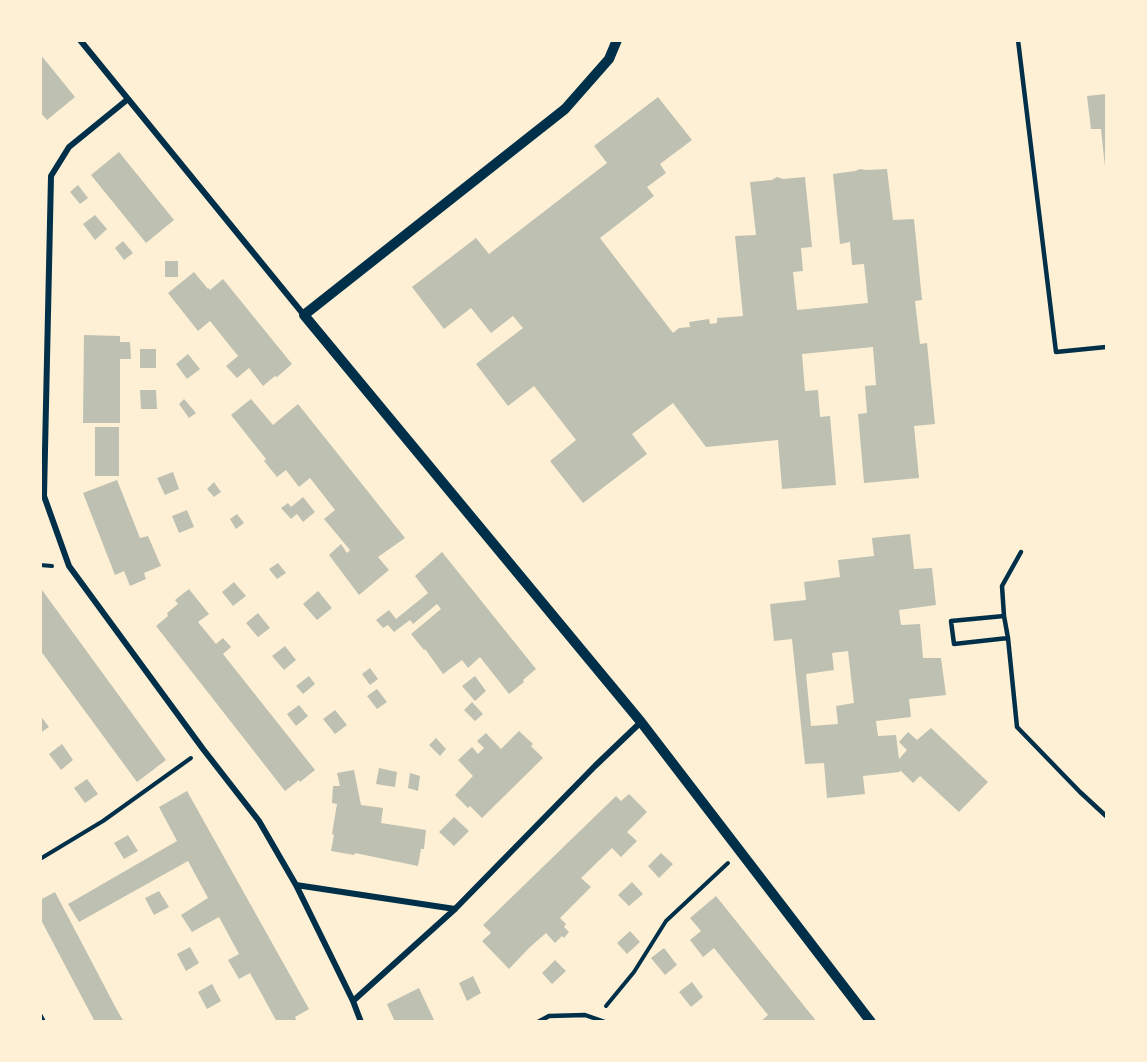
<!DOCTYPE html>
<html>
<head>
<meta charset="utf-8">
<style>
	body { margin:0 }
	#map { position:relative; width:1147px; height:1062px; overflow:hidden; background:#fdf0d5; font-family:"Zilla Slab",serif }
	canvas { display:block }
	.frame { position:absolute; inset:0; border:42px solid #fdf0d5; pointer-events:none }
</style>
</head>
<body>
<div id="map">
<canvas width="1147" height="1062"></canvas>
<div class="frame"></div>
</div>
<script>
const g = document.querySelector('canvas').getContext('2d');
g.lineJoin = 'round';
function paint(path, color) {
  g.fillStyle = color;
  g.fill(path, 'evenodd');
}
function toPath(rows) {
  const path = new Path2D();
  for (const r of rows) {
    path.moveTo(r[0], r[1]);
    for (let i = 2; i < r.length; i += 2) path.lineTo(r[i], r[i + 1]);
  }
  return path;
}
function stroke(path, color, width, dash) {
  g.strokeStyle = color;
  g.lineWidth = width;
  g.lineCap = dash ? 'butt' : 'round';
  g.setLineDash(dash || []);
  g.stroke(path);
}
const building = toPath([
	[40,54,75,97,47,120,40,112],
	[1106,94,1106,167,1105,167,1101,129,1091,129,1087,96],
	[658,97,692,140,660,164,666,173,647,187,654,196,600,238,673,333,679,328,690,327,689,322,709,319,710,324,717,323,717,318,743,316,735,236,756,235,750,182,772,180,777,177,783,179,805,177,812,247,801,248,803,271,793,272,797,310,868,303,864,264,852,265,850,242,840,244,833,174,855,171,860,169,866,170,887,169,893,220,914,219,922,300,915,301,920,344,927,343,935,424,914,426,919,478,864,483,858,414,867,413,865,386,876,385,873,347,802,354,805,391,818,390,820,417,830,416,836,485,782,489,778,440,706,447,673,403,632,434,647,454,583,503,550,461,576,440,534,386,508,406,476,364,523,328,513,316,491,333,471,308,444,329,412,287,476,238,489,254,607,163,594,146],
	[119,152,174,220,146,243,91,175],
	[78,185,88,198,80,204,70,192],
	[95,215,107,229,95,240,83,224],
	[123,241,133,253,124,260,115,248],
	[165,261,178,261,178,277,165,277],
	[194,272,208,289,209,288,210,290,223,279,292,364,277,377,275,376,263,386,249,368,237,378,226,366,238,356,210,321,198,331,168,293],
	[84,335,120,336,120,342,130,342,131,359,120,359,120,423,83,423],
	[140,349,156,349,156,368,140,368],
	[188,354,200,369,187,379,176,364],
	[140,390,156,390,157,409,141,409],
	[184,399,196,413,189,418,179,404],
	[251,399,273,425,298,404,405,538,378,557,389,570,359,595,329,555,341,544,347,553,350,550,324,519,335,510,310,478,299,487,286,470,277,477,264,461,266,459,231,415],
	[95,427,119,427,119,476,95,476],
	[173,472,179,489,165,495,157,478],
	[117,480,140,538,148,536,161,566,144,573,146,579,130,586,124,571,115,575,83,493],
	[214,482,221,492,214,497,207,489],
	[303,497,315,512,303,522,297,514,291,519,281,508,288,503,291,507],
	[187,510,194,527,179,533,172,516],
	[237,514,244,523,236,529,230,519],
	[910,534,914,569,932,568,936,605,899,610,901,625,920,624,923,658,941,658,946,695,909,699,911,717,876,721,878,736,896,735,899,759,907,750,899,742,908,732,917,740,931,728,988,782,959,812,920,776,913,783,900,770,900,772,863,776,865,794,827,798,824,763,805,764,792,639,774,641,770,604,806,600,804,582,840,577,838,560,874,556,872,538],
	[848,651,854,703,836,706,838,724,811,726,806,674,834,670,832,653],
	[442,552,536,669,523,680,524,682,509,694,480,657,468,668,462,660,443,674,425,649,424,650,411,634,441,609,437,604,413,624,410,620,394,632,388,625,383,628,376,620,389,610,396,619,428,593,415,576],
	[278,563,286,573,277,579,269,569],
	[234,582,246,596,233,606,222,592],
	[189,589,209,614,198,622,216,644,223,638,231,647,223,654,315,770,300,782,299,780,285,791,156,626,168,616,167,613,178,604,175,600],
	[42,590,166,760,137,782,40,650,40,591],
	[318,591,332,608,317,620,303,604],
	[258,613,270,628,258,637,246,623],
	[285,646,296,660,284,670,272,656],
	[370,668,378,679,370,685,362,674],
	[309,676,315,684,303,694,296,686],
	[475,676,486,691,475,701,462,686],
	[377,689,387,702,377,709,367,696],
	[472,702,483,714,475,721,464,710],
	[299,705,308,716,296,726,287,714],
	[335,710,347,725,335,734,323,719],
	[40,715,49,727,40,733],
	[519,731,533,744,531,746,543,758,482,818,470,806,468,808,455,795,473,776,458,760,472,747,478,754,484,748,477,741,486,733,501,749],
	[436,738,446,749,440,756,429,745],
	[62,744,73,760,61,770,49,754],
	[379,768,397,772,395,787,376,784],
	[354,770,361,805,383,808,381,823,426,830,424,849,421,849,418,866,355,853,354,855,331,851,334,835,332,834,337,804,332,803,333,786,340,786,337,773],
	[410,773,420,776,418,791,408,788],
	[87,779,98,794,85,803,74,788],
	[187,791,309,1009,295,1017,297,1022,277,1022,250,973,239,979,228,960,239,954,219,917,192,932,181,915,208,898,188,861,79,922,68,904,177,841,159,807],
	[629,794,647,812,627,832,637,841,621,857,612,848,581,878,591,887,560,918,566,924,564,927,569,932,564,938,562,936,555,943,546,933,530,947,509,969,482,941,491,933,483,925,616,796,621,801],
	[454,817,469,831,454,846,439,832],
	[128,835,138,851,124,859,114,843],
	[661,853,673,864,659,878,648,866],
	[632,882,643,894,629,906,618,895],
	[159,891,169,907,154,915,145,898],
	[55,892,117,1010,124,1022,95,1022,40,918,40,900],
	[716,896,728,911,817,1022,760,1022,768,1015,714,948,703,957,690,940,701,931,690,918],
	[630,931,640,942,627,954,617,943],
	[190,947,199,963,186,971,177,954],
	[664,948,677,965,665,975,651,958],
	[555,960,566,971,552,984,542,973],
	[473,976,481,993,467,1001,459,983],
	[692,982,703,997,691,1007,679,992],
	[212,984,221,1001,207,1009,198,992],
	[419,988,435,1022,395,1022,387,1004]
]);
const path = toPath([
	[40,565,52,566],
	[40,859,103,821,191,758],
	[606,1006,634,972,666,921,728,863]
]);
const service = toPath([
	[1018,40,1056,352,1106,347],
	[1021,552,1002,586,1004,616,951,621,954,644,1008,638,1017,727,1080,792,1106,816],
	[1004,616,1008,638],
	[538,1022,549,1016,585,1015,605,1022]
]);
const minor = toPath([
	[80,40,304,315],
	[128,99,69,147,51,176,44,496,69,566,203,749,259,821,296,885,353,1001,361,1022],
	[296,885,455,909],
	[353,1001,455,909,595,766,641,722],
	[40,1016,43,1022]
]);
const tertiary = toPath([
	[617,40,609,59,565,109,304,315,641,722,871,1022]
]);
paint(building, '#bec0b2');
stroke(path, '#003049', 4);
stroke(service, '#003049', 4.5);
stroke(minor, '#003049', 6);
stroke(tertiary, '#003049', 10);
</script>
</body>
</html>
